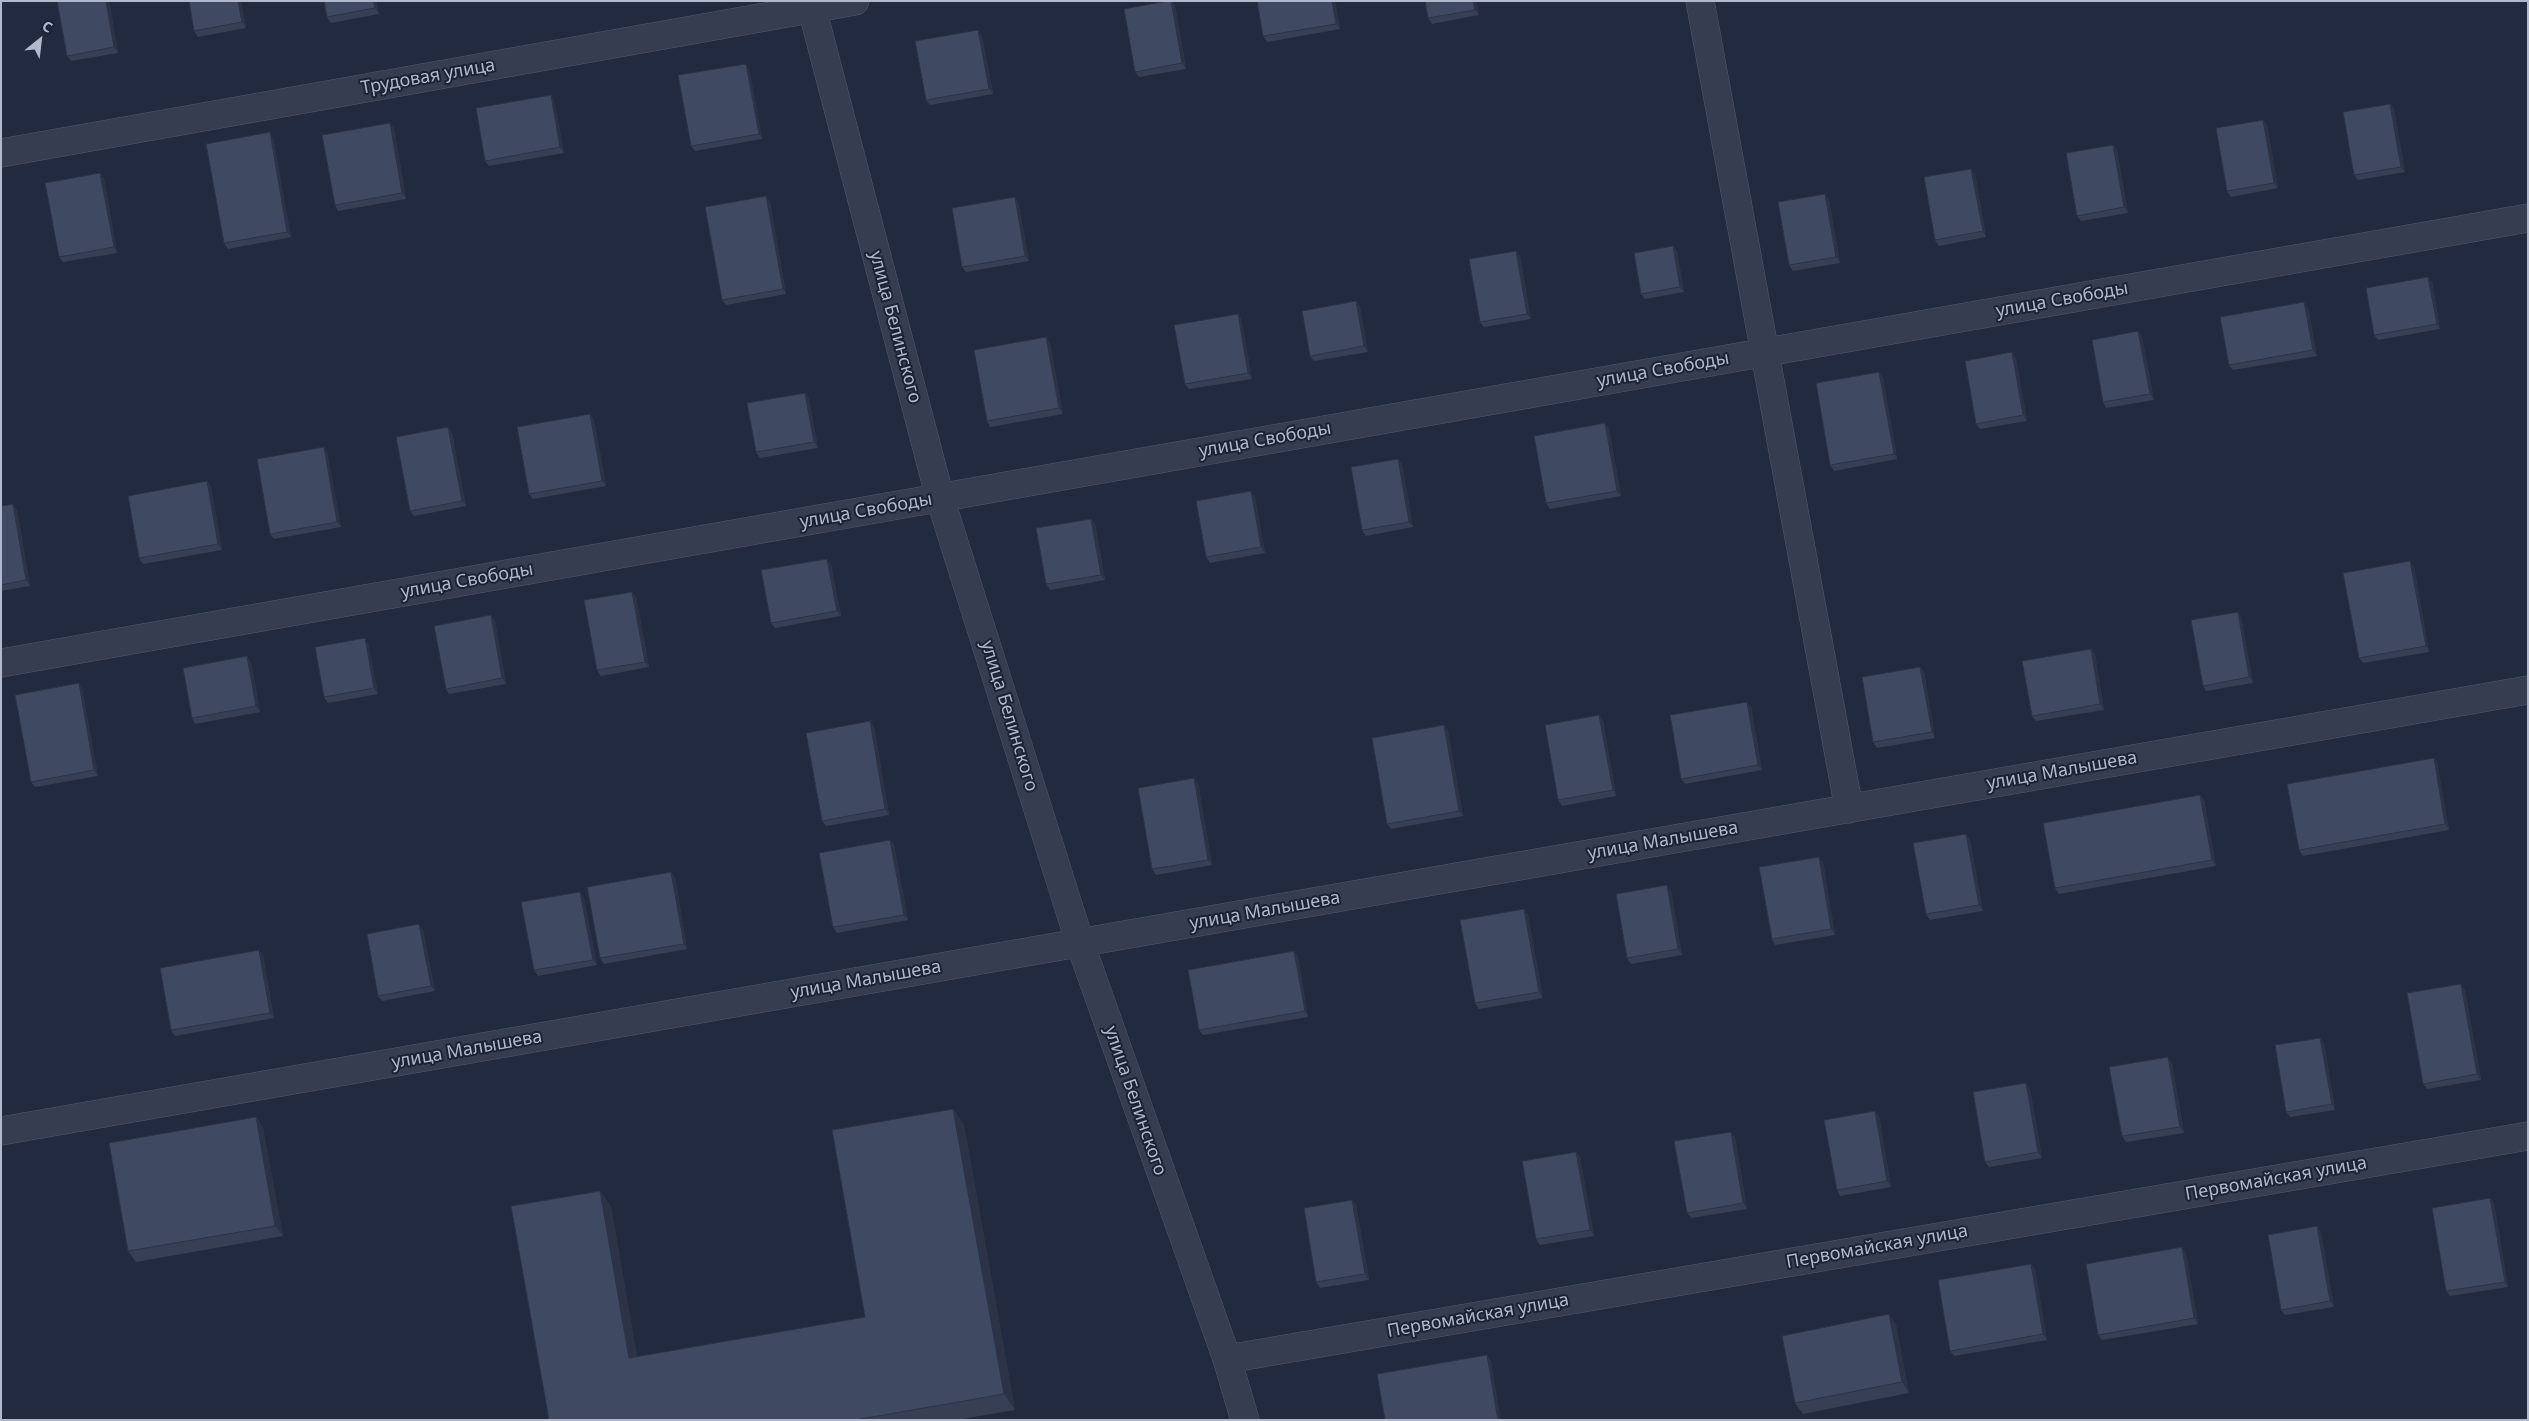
<!DOCTYPE html>
<html>
<head>
<meta charset="utf-8">
<style>
	body { margin:0 }
	#map { position:relative; width:2529px; height:1421px; overflow:hidden; background:#222a40; font-family:"Noto Sans",sans-serif }
	canvas { display:block }
	.frame { position:absolute; inset:0; border:2px solid #b2b8cb; pointer-events:none }
	.north { position:absolute; left:15px; top:15px; width:50px; height:50px; -webkit-text-stroke:4px #1b2235; paint-order:stroke; rotate:29deg; font-size:14px; font-weight:700; line-height:20px; text-align:center; color:#b2b8cb }
	.north::after { content:''; display:block; margin:auto; width:18px; height:22px; background:#b2b8cb; clip-path:polygon(50% 0,100% 100%,50% 72%,0 100%) }
</style>
</head>
<body>
<div id="map">
<canvas width="2529" height="1421"></canvas>
<div class="frame"></div>
<div class="north">С</div>
</div>
<script>
const g = document.querySelector('canvas').getContext('2d');
g.lineJoin = 'round';
function toPath(rows) {
  const path = new Path2D();
  for (const r of rows) {
    path.moveTo(r[0], r[1]);
    for (let i = 2; i < r.length; i += 2) path.lineTo(r[i], r[i + 1]);
  }
  return path;
}
function stroke(path, color, width, dash) {
  g.strokeStyle = color;
  g.lineWidth = width;
  g.lineCap = dash ? 'butt' : 'round';
  g.setLineDash(dash || []);
  g.stroke(path);
}
function paint(path, color) {
  g.fillStyle = color;
  g.fill(path, 'evenodd');
}
function drawText(font, color, halo, rows, align = 'center') {
  g.font = font + ' "Noto Sans",sans-serif';
  g.lineWidth = 4;
  g.setLineDash([]);
  g.textBaseline = 'middle';
  g.strokeStyle = halo;
  g.fillStyle = color;
  for (const [text, x, y, turn = 0] of rows) {
    g.save();
    g.translate(x, y);
    g.rotate((+turn || 0) * Math.PI / 180);
    g.textAlign = isNaN(turn) ? turn : align;
    if (halo) g.strokeText(text, 0, 0);
    g.fillText(text, 0, 0);
    g.restore();
  }
}
const minor = toPath([
	[810,1,940,498,1080,943,1227,1359,1245,1420],
	[1700,1,1849,809],
	[1,153,855,1],
	[1,663,2528,218],
	[1,1131,2528,690],
	[1227,1359,2528,1136]
]);
const wall = toPath([
	[57,1,109,1,118,53,71,61,67,56],
	[241,1,246,28,198,37,194,31],
	[324,1,376,1,379,14,331,23,327,17],
	[1172,1,1175,6,1186,69,1139,77,1135,72],
	[1257,1,1335,1,1340,29,1267,42,1263,36],
	[1425,1,1476,1,1479,15,1432,24,1428,18],
	[982,36,993,94,930,105,926,100],
	[749,69,762,139,695,151,691,146],
	[551,95,554,101,564,153,489,166,485,161],
	[2390,104,2394,109,2405,172,2358,180,2354,175],
	[2263,120,2267,125,2278,188,2231,197,2227,191],
	[394,128,406,199,338,211,335,205],
	[273,138,291,237,228,249,224,243],
	[2113,145,2117,150,2128,213,2081,221,2077,216],
	[100,173,104,179,117,253,63,262,59,257],
	[1975,174,1986,237,1939,246,1935,240],
	[766,196,770,202,786,294,726,305,722,300],
	[1829,200,1840,263,1793,271,1789,265],
	[1018,202,1029,261,966,272,962,267],
	[1673,246,1677,251,1684,292,1645,299,1641,294],
	[1516,251,1520,256,1531,319,1484,327,1480,322],
	[2432,282,2440,329,2378,340,2374,335],
	[1356,301,1360,307,1368,352,1314,361,1310,356],
	[2308,308,2317,356,2233,370,2229,365],
	[1238,314,1241,319,1252,379,1189,389,1185,384],
	[2138,331,2142,337,2154,400,2106,408,2103,402],
	[1050,343,1063,414,990,427,987,421],
	[2012,352,2016,358,2027,421,1980,429,1976,424],
	[1883,378,1897,459,1834,471,1830,465],
	[805,393,809,399,818,448,760,458,756,452],
	[590,414,594,420,606,486,533,499,529,494],
	[1605,423,1609,429,1621,496,1550,509,1546,503],
	[452,433,466,506,414,516,410,511],
	[324,447,327,452,341,527,274,539,270,534],
	[1398,459,1402,464,1413,527,1366,536,1362,530],
	[207,481,211,487,222,550,143,564,139,558],
	[1255,497,1265,553,1210,563,1206,557],
	[1,506,17,510,30,586,1,591],
	[1091,519,1095,524,1105,580,1050,590,1046,584],
	[831,564,841,616,775,628,771,623],
	[2414,567,2429,652,2363,663,2359,658],
	[636,597,649,667,601,676,597,670],
	[2238,612,2241,617,2253,683,2206,691,2203,686],
	[495,621,506,684,449,694,446,689],
	[368,644,378,694,328,703,324,697],
	[2091,649,2095,654,2104,710,2036,721,2032,716],
	[251,662,260,712,195,724,192,718],
	[1920,667,1924,672,1935,738,1877,748,1873,742],
	[82,689,98,776,35,787,31,782],
	[1747,702,1751,707,1762,770,1685,784,1681,779],
	[1603,720,1616,796,1562,806,1558,800],
	[870,721,874,727,889,815,826,826,822,821],
	[1448,731,1463,816,1391,829,1387,824],
	[2434,758,2437,763,2449,830,2303,856,2299,850],
	[1198,783,1212,865,1156,875,1152,869],
	[2200,795,2204,800,2216,866,2059,894,2055,888],
	[1966,834,1970,840,1983,911,1930,920,1926,914],
	[890,840,894,845,908,920,837,933,833,927],
	[1823,862,1835,935,1775,945,1772,939],
	[675,877,687,949,604,964,600,958],
	[1671,891,1682,955,1631,964,1627,958],
	[584,898,597,965,538,976,534,970],
	[1524,909,1528,915,1543,998,1479,1009,1475,1003],
	[423,930,435,991,382,1001,378,996],
	[1294,951,1298,957,1308,1017,1203,1035,1199,1030],
	[263,956,274,1018,175,1036,171,1030],
	[2465,990,2481,1080,2427,1089,2423,1084],
	[2320,1038,2324,1043,2335,1110,2290,1117,2286,1112],
	[2172,1063,2184,1133,2126,1142,2122,1136],
	[2030,1089,2042,1158,1989,1167,1985,1162],
	[953,1109,964,1125,1015,1410,956,1420,549,1420,600,1191,611,1207,637,1357,865,1317],
	[1879,1116,1891,1187,1840,1196,1837,1190],
	[256,1117,263,1128,283,1236,136,1262,128,1251],
	[1731,1132,1735,1137,1747,1209,1691,1218,1687,1213],
	[1576,1152,1580,1157,1594,1236,1540,1245,1536,1239],
	[2490,1198,2494,1203,2508,1287,2450,1296,2446,1291],
	[1352,1200,1356,1205,1369,1280,1320,1288,1316,1282],
	[2321,1232,2334,1307,2285,1315,2281,1310],
	[2186,1253,2198,1324,2102,1340,2098,1335],
	[2031,1264,2035,1269,2047,1340,1954,1356,1950,1351],
	[1889,1314,1896,1325,1909,1393,1803,1414,1795,1403]
]);
const shadedWall = toPath([
	[106,1,109,1,118,53,114,47],
	[238,1,241,1,246,28,242,22],
	[373,1,376,1,379,14,375,8],
	[1172,1,1175,6,1186,69,1182,63],
	[1332,1,1335,1,1340,29,1336,24],
	[1473,1,1476,1,1479,15,1475,10],
	[978,30,982,36,993,94,989,89],
	[746,64,749,69,762,139,759,134],
	[551,95,554,101,564,153,560,147],
	[2390,104,2394,109,2405,172,2401,167],
	[2263,120,2267,125,2278,188,2274,183],
	[390,123,394,128,406,199,402,193],
	[270,132,273,138,291,237,287,232],
	[2113,145,2117,150,2128,213,2124,207],
	[1971,169,1975,174,1986,237,1983,231],
	[100,173,104,179,117,253,114,247],
	[1825,194,1829,200,1840,263,1836,257],
	[766,196,770,202,786,294,783,289],
	[1015,197,1018,202,1029,261,1025,256],
	[1673,246,1677,251,1684,292,1680,287],
	[1516,251,1520,256,1531,319,1527,314],
	[2428,277,2432,282,2440,329,2437,324],
	[1356,301,1360,307,1368,352,1364,346],
	[2304,302,2308,308,2317,356,2313,350],
	[1238,314,1241,319,1252,379,1248,373],
	[2138,331,2142,337,2154,400,2150,394],
	[1046,337,1050,343,1063,414,1059,408],
	[2012,352,2016,358,2027,421,2023,415],
	[1879,372,1883,378,1897,459,1894,454],
	[805,393,809,399,818,448,814,442],
	[590,414,594,420,606,486,602,481],
	[1605,423,1609,429,1621,496,1617,491],
	[448,427,452,433,466,506,462,501],
	[324,447,327,452,341,527,337,522],
	[1398,459,1402,464,1413,527,1409,522],
	[207,481,211,487,222,550,218,544],
	[1251,491,1255,497,1265,553,1261,547],
	[13,504,17,510,30,586,26,580],
	[1091,519,1095,524,1105,580,1101,575],
	[827,559,831,564,841,616,837,611],
	[2410,561,2414,567,2429,652,2426,646],
	[632,592,636,597,649,667,645,662],
	[2238,612,2241,617,2253,683,2249,677],
	[491,615,495,621,506,684,502,678],
	[365,638,368,644,378,694,374,688],
	[2091,649,2095,654,2104,710,2100,704],
	[247,656,251,662,260,712,256,706],
	[1920,667,1924,672,1935,738,1932,732],
	[79,683,82,689,98,776,94,770],
	[1747,702,1751,707,1762,770,1758,765],
	[1599,715,1603,720,1616,796,1613,790],
	[870,721,874,727,889,815,885,809],
	[1444,725,1448,731,1463,816,1459,811],
	[2434,758,2437,763,2449,830,2445,824],
	[1194,778,1198,783,1212,865,1208,860],
	[2200,795,2204,800,2216,866,2212,860],
	[1966,834,1970,840,1983,911,1979,905],
	[890,840,894,845,908,920,904,915],
	[1819,857,1823,862,1835,935,1831,929],
	[671,872,675,877,687,949,684,944],
	[1667,885,1671,891,1682,955,1678,949],
	[580,892,584,898,597,965,593,960],
	[1524,909,1528,915,1543,998,1539,992],
	[419,924,423,930,435,991,431,986],
	[259,950,263,956,274,1018,270,1013],
	[1294,951,1298,957,1308,1017,1305,1011],
	[2461,984,2465,990,2481,1080,2477,1074],
	[2320,1038,2324,1043,2335,1110,2332,1104],
	[2168,1057,2172,1063,2184,1133,2180,1127],
	[2026,1083,2030,1089,2042,1158,2038,1152],
	[953,1109,964,1125,1015,1410,1004,1394],
	[1875,1111,1879,1116,1891,1187,1887,1181],
	[256,1117,263,1128,283,1236,275,1226],
	[1731,1132,1735,1137,1747,1209,1743,1203],
	[1576,1152,1580,1157,1594,1236,1590,1230],
	[600,1191,611,1207,640,1374,629,1358],
	[2490,1198,2494,1203,2508,1287,2505,1282],
	[1352,1200,1356,1205,1369,1280,1365,1274],
	[2317,1226,2321,1232,2334,1307,2330,1301],
	[2182,1247,2186,1253,2198,1324,2194,1318],
	[2031,1264,2035,1269,2047,1340,2043,1334],
	[1889,1314,1896,1325,1909,1393,1902,1382],
	[1487,1355,1491,1361,1501,1420,1498,1420]
]);
const building = toPath([
	[57,1,106,1,114,47,67,56,57,1],
	[189,1,238,1,242,22,194,31,189,1],
	[324,1,373,1,375,8,327,17,324,1],
	[1167,1,1171,1,1182,63,1135,72,1124,9,1167,1],
	[1257,1,1332,1,1336,24,1263,36,1257,1],
	[1425,1,1473,1,1475,10,1428,18,1425,1],
	[978,30,989,89,926,100,915,41,978,30],
	[746,64,759,134,691,146,678,75,746,64],
	[551,95,560,147,485,161,476,108,551,95],
	[2390,104,2401,167,2354,175,2343,112,2390,104],
	[2263,120,2274,183,2227,191,2216,128,2263,120],
	[390,123,402,193,335,205,322,135,390,123],
	[270,132,287,232,224,243,206,144,270,132],
	[2113,145,2124,207,2077,216,2066,153,2113,145],
	[1971,169,1983,231,1935,240,1924,177,1971,169],
	[100,173,114,247,59,257,45,183,100,173],
	[1825,194,1836,257,1789,265,1778,202,1825,194],
	[766,196,783,289,722,300,705,207,766,196],
	[1015,197,1025,256,962,267,952,208,1015,197],
	[1673,246,1680,287,1641,294,1634,253,1673,246],
	[1516,251,1527,314,1480,322,1469,259,1516,251],
	[2428,277,2437,324,2374,335,2366,288,2428,277],
	[1356,301,1364,346,1310,356,1302,311,1356,301],
	[2304,302,2313,350,2229,365,2220,317,2304,302],
	[1238,314,1248,373,1185,384,1174,325,1238,314],
	[2138,331,2150,394,2103,402,2092,340,2138,331],
	[1046,337,1059,408,987,421,974,350,1046,337],
	[2012,352,2023,415,1976,424,1965,361,2012,352],
	[1879,372,1894,454,1830,465,1816,383,1879,372],
	[805,393,814,442,756,452,747,403,805,393],
	[590,414,602,481,529,494,517,427,590,414],
	[1605,423,1617,491,1546,503,1534,436,1605,423],
	[448,427,462,501,410,511,396,437,448,427],
	[324,447,337,522,270,534,257,459,324,447],
	[1398,459,1409,522,1362,530,1351,467,1398,459],
	[207,481,218,544,139,558,128,496,207,481],
	[1251,491,1261,547,1206,557,1196,501,1251,491],
	[13,504,26,580,1,585,1,506,13,504],
	[1091,519,1101,575,1046,584,1036,528,1091,519],
	[827,559,837,611,771,623,761,570,827,559],
	[2410,561,2426,646,2359,658,2343,573,2410,561],
	[632,592,645,662,597,670,584,600,632,592],
	[2238,612,2249,677,2203,686,2191,620,2238,612],
	[491,615,502,678,446,689,434,626,491,615],
	[365,638,374,688,324,697,315,647,365,638],
	[2091,649,2100,704,2032,716,2022,661,2091,649],
	[247,656,256,706,192,718,183,668,247,656],
	[1920,667,1932,732,1873,742,1862,677,1920,667],
	[79,683,94,770,31,782,15,695,79,683],
	[1747,702,1758,765,1681,779,1670,715,1747,702],
	[1599,715,1613,790,1558,800,1545,725,1599,715],
	[870,721,885,809,822,821,806,733,870,721],
	[1444,725,1459,811,1387,824,1372,738,1444,725],
	[2434,758,2445,824,2299,850,2287,784,2434,758],
	[1194,778,1208,860,1152,869,1138,788,1194,778],
	[2200,795,2212,860,2055,888,2043,823,2200,795],
	[1966,834,1979,905,1926,914,1913,843,1966,834],
	[890,840,904,915,833,927,819,853,890,840],
	[1819,857,1831,929,1772,939,1759,867,1819,857],
	[671,872,684,944,600,958,587,887,671,872],
	[1667,885,1678,949,1627,958,1616,894,1667,885],
	[580,892,593,960,534,970,521,902,580,892],
	[1524,909,1539,992,1475,1003,1460,920,1524,909],
	[419,924,431,986,378,996,367,934,419,924],
	[259,950,270,1013,171,1030,160,968,259,950],
	[1294,951,1305,1011,1199,1030,1188,970,1294,951],
	[2461,984,2477,1074,2423,1084,2407,993,2461,984],
	[2320,1038,2332,1104,2286,1112,2275,1045,2320,1038],
	[2168,1057,2180,1127,2122,1136,2109,1067,2168,1057],
	[2026,1083,2038,1152,1985,1162,1973,1092,2026,1083],
	[953,1109,1004,1394,855,1420,549,1420,511,1206,600,1191,629,1358,865,1317,832,1130,953,1109],
	[1875,1111,1887,1181,1837,1190,1824,1120,1875,1111],
	[256,1117,275,1226,128,1251,109,1143,256,1117],
	[1731,1132,1743,1203,1687,1213,1674,1141,1731,1132],
	[1576,1152,1590,1230,1536,1239,1522,1161,1576,1152],
	[2490,1198,2505,1282,2446,1291,2432,1208,2490,1198],
	[1352,1200,1365,1274,1316,1282,1304,1208,1352,1200],
	[2317,1226,2330,1301,2281,1310,2268,1235,2317,1226],
	[2182,1247,2194,1318,2098,1335,2086,1264,2182,1247],
	[2031,1264,2043,1334,1950,1351,1938,1280,2031,1264],
	[1889,1314,1902,1382,1795,1403,1782,1336,1889,1314],
	[1487,1355,1498,1420,1385,1420,1377,1374,1487,1355]
]);
const streetNames = [
	["Трудовая улица",428,77,-10],
	["улица Свободы",2062,300,-10],
	["улица Белинского",895,327,75],
	["улица Свободы",1663,370,-10],
	["улица Свободы",1265,440,-10],
	["улица Свободы",866,511,-10],
	["улица Свободы",467,581,-10],
	["улица Белинского",1009,716,73],
	["улица Малышева",2062,771,-10],
	["улица Малышева",1663,841,-10],
	["улица Малышева",1265,911,-10],
	["улица Малышева",866,980,-10],
	["улица Малышева",467,1050,-10],
	["улица Белинского",1135,1101,71],
	["Первомайская улица",2276,1179,-10],
	["Первомайская улица",1877,1247,-10],
	["Первомайская улица",1478,1316,-10]
];
stroke(minor, '#51586b', 29);
stroke(minor, '#363d50', 28);
paint(wall, '#373f54');
paint(shadedWall, '#2d3345');
paint(building, '#404962');
stroke(building, '#2d3345', 1);
drawText('18px', '#b2b8cb', '#1b2235', streetNames);
</script>
</body>
</html>
